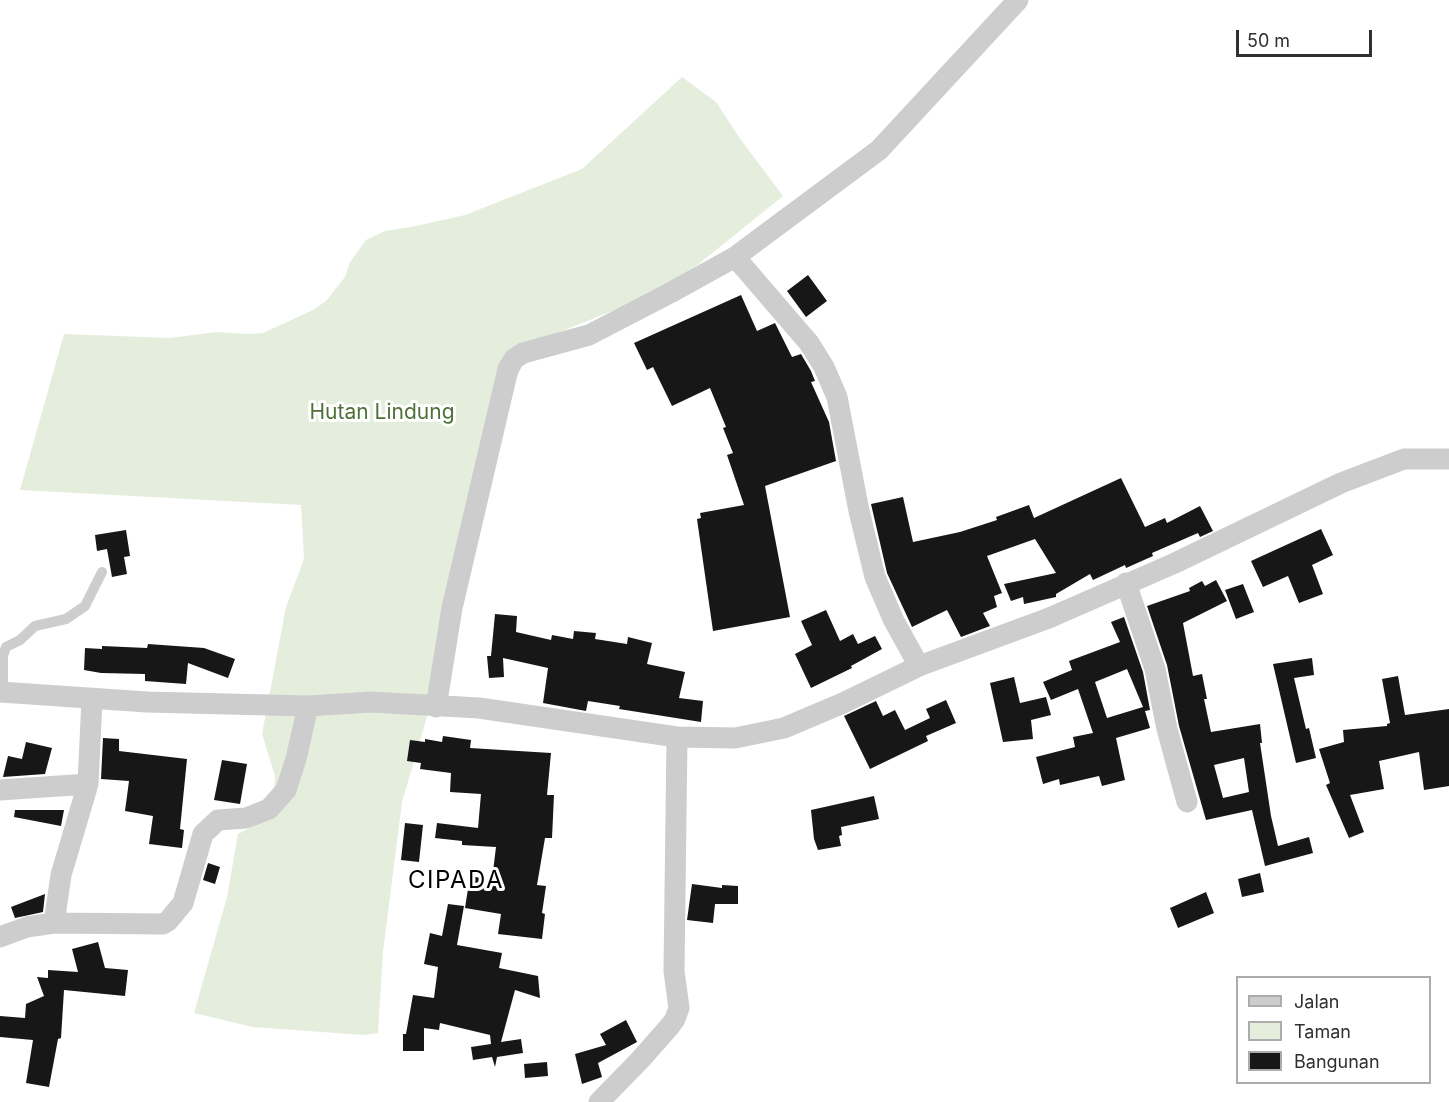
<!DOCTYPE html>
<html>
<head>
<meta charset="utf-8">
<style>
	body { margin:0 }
	#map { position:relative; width:1449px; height:1102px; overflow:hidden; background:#fff; font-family:Inter,sans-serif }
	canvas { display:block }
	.legend { position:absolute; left:1236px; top:976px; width:195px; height:108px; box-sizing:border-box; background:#fff; border:2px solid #acacac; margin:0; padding:8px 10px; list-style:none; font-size:18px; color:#303030 }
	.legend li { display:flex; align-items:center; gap:12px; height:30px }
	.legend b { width:30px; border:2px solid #acacac }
	.scale { position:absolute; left:1236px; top:30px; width:136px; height:27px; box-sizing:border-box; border:3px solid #303030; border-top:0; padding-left:8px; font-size:18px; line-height:21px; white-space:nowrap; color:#303030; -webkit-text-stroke:4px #fff; paint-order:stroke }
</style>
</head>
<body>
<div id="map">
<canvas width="1449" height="1102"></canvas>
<ul class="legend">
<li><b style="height:8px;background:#cdcdcd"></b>Jalan</li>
<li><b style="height:16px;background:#e5eedd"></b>Taman</li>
<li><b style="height:16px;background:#171717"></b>Bangunan</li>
</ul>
<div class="scale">50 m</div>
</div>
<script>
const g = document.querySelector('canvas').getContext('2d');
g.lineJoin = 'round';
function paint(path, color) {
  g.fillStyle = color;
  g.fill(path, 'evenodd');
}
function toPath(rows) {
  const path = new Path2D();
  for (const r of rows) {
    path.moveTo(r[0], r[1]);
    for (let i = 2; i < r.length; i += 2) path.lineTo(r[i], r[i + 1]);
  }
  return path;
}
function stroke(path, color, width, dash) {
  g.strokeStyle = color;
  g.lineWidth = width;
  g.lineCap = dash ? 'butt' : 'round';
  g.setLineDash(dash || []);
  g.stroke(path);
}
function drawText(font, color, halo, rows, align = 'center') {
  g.font = font + ' Inter,sans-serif';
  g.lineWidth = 6;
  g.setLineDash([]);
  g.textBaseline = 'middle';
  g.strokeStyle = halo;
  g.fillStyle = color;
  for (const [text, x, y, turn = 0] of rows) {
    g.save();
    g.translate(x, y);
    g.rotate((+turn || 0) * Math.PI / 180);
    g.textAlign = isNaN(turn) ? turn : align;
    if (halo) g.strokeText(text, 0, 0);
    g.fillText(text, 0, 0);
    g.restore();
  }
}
const green = toPath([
	[682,77,716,102,741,140,783,196,690,271,637,301,530,344,515,383,470,570,402,802,383,952,378,1033,364,1035,252,1027,194,1013,227,897,238,834,273,816,275,776,262,734,286,607,304,559,301,505,20,490,64,334,170,338,217,332,248,334,263,333,313,310,326,301,345,277,350,262,366,240,385,231,416,226,465,215,582,169]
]);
const building = toPath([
	[808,275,827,301,806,317,787,291],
	[741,295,757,331,775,323,792,357,801,354,811,371,815,381,811,382,829,422,836,461,765,486,790,617,713,631,697,519,701,518,700,513,744,505,727,455,733,453,723,428,726,427,710,388,672,406,653,367,647,370,634,343],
	[1121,478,1145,527,1165,518,1167,523,1200,506,1213,531,1200,537,1198,533,1152,553,1153,556,1126,568,1125,565,1093,580,1090,574,1056,594,1056,597,1024,604,1023,597,1011,601,1004,584,1056,573,1035,539,987,556,1002,593,994,596,997,607,983,613,990,626,961,637,947,610,912,627,887,573,871,504,903,497,913,542,960,532,997,520,996,517,1029,505,1034,518],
	[1321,529,1333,555,1312,565,1323,594,1299,603,1288,576,1263,587,1251,561],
	[126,530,130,556,124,557,127,574,112,577,107,549,97,551,95,535],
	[1216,580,1227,601,1183,623,1193,676,1202,674,1207,699,1204,699,1211,732,1260,724,1262,743,1260,743,1271,816,1278,846,1309,837,1313,853,1265,866,1252,810,1206,820,1179,726,1167,665,1147,606,1190,591,1189,588,1202,581,1205,586],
	[1244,758,1249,792,1223,798,1214,765],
	[1243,584,1254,612,1236,619,1225,590],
	[826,610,840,641,853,634,858,644,875,636,882,649,851,666,852,668,811,688,795,654,812,645,801,621],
	[495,614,517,616,516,632,551,640,552,635,573,639,574,631,596,633,595,639,627,644,628,637,652,643,647,664,685,672,679,698,703,701,701,722,619,709,620,706,588,701,586,711,543,703,548,668,503,658,504,677,489,678,487,656,491,656],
	[1124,617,1143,672,1150,710,1145,711,1150,728,1116,738,1125,780,1102,786,1099,776,1060,785,1059,779,1043,784,1036,757,1075,747,1073,737,1093,733,1078,689,1051,700,1043,682,1072,670,1069,661,1120,642,1111,622],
	[1127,669,1143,707,1107,718,1095,682],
	[148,644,204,648,235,659,228,678,188,663,186,684,145,681,145,674,101,673,84,670,85,648,102,649,102,646,147,648],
	[1312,658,1314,675,1294,678,1306,729,1309,728,1316,758,1296,763,1273,664],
	[1398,676,1405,715,1449,709,1449,786,1424,790,1419,752,1379,761,1384,789,1350,795,1364,832,1349,838,1326,785,1330,783,1319,749,1344,742,1343,730,1387,726,1387,724,1390,723,1382,679],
	[1014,677,1020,703,1046,697,1051,715,1031,720,1033,739,1003,742,990,683],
	[946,700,956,723,926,736,928,741,870,769,844,716,876,701,883,716,895,710,905,730,930,718,926,709],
	[443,736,471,740,470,748,551,753,547,795,554,795,552,838,545,838,537,885,546,886,542,913,545,914,542,939,498,934,501,914,465,908,470,876,492,880,496,847,462,845,462,841,435,838,437,823,478,828,481,794,450,792,451,773,420,769,421,763,407,761,410,740,425,742,425,739,442,742],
	[103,738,119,739,119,751,187,759,180,829,184,830,182,848,149,844,153,816,125,811,129,781,101,779],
	[26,742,52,748,45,774,3,777,8,756,22,759],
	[222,760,247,764,240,804,214,800],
	[874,796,879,819,841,827,842,835,839,836,841,846,818,850,814,839,811,810],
	[15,810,64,810,61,826,14,817],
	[405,823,423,825,419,862,401,860],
	[208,863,220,867,215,884,203,880],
	[1260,873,1264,892,1242,897,1238,879],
	[692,884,722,888,722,885,738,886,738,904,715,904,713,923,687,920],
	[1206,892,1214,913,1178,928,1170,908],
	[45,894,43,912,15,918,11,907],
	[448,904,464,906,457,945,502,953,499,968,538,976,540,998,515,990,501,1042,521,1039,523,1053,497,1057,495,1067,492,1057,473,1060,471,1047,491,1044,490,1035,440,1023,439,1030,424,1028,424,1051,403,1051,403,1034,406,1034,413,995,434,998,438,967,424,964,430,933,442,936],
	[98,942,105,968,128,970,125,996,64,990,61,1038,58,1039,49,1087,26,1083,33,1040,0,1037,0,1016,25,1018,26,1004,44,996,37,977,48,978,48,970,78,972,72,949],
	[626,1020,637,1042,598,1063,602,1077,582,1084,575,1054,606,1045,600,1034],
	[547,1062,548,1076,525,1078,524,1064]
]);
const service = toPath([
	[3,692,3,656,6,647,20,640,35,626,66,619,85,606,102,572]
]);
const minor = toPath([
	[735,257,809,343,824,367,837,397,859,511,875,577,894,621,919,666],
	[1126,583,1155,669,1167,729,1187,802],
	[0,692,147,702,308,706,371,702,479,708,677,737,735,738,784,728,843,703,919,666,1049,618,1175,563,1341,483,1404,459,1449,459],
	[436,707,452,608,508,369,514,359,523,353,589,335,670,293,735,257,879,150,1018,0],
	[0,790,88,784],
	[54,923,61,875,88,784,92,699],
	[0,937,27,927,54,923,163,924,168,921,183,903,203,834,218,820,246,818,269,809,286,790,296,759,308,706],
	[599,1102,640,1060,670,1026,675,1019,679,1008,674,971,677,737]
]);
const parkNames = [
	["Hutan Lindung",382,413]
];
const quarterNames = [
	["CIPADA",456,881]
];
paint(green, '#e5eedd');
paint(building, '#171717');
stroke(service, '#cdcdcd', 10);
stroke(minor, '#cdcdcd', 21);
drawText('21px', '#4e7039', '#fff', parkNames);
g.letterSpacing = '1.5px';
drawText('24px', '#000', '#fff', quarterNames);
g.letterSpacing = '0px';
</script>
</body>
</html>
